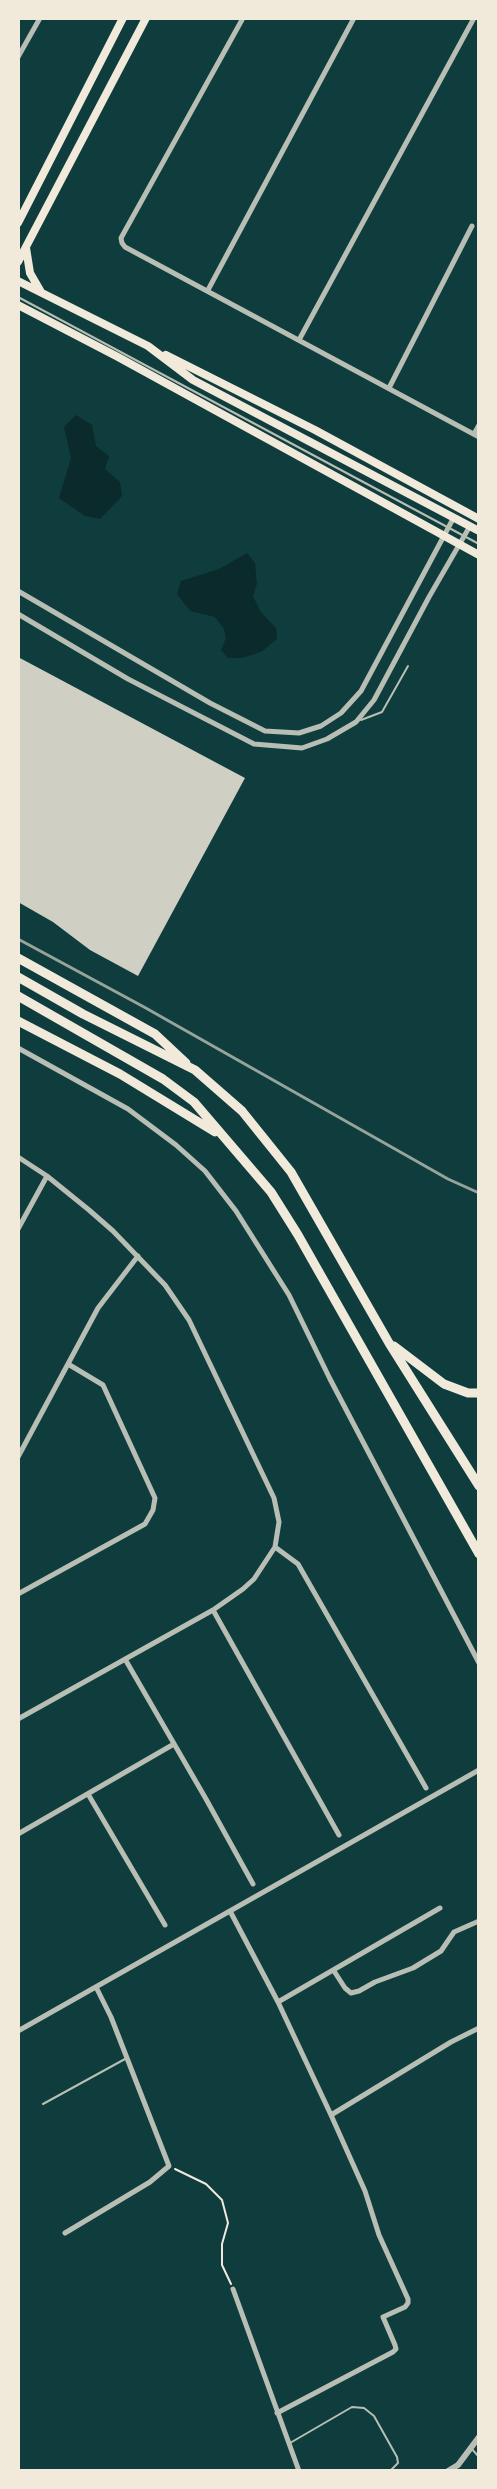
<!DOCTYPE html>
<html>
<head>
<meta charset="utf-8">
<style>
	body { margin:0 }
	#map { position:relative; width:497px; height:2489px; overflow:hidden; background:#0f3d3e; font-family:Karla,sans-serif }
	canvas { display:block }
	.frame { position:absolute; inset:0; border:20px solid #f1e9da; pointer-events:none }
</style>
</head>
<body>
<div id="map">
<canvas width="497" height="2489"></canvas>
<div class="frame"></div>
</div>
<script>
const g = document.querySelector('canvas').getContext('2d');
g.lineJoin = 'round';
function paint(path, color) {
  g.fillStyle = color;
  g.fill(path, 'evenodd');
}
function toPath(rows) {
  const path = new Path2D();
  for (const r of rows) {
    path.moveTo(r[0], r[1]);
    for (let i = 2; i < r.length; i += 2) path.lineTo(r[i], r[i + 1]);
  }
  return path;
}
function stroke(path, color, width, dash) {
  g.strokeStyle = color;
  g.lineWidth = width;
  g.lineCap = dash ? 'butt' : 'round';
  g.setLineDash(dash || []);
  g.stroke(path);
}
const water = toPath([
	[76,415,92,425,96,446,109,456,105,469,120,482,122,496,100,519,85,516,59,498,71,458,64,427],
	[247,553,255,563,257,584,253,596,260,611,276,628,277,639,261,652,242,658,228,658,221,650,226,638,224,629,215,617,190,611,177,594,181,581,219,569]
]);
const building = toPath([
	[18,657,245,778,138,976,90,950,53,922,18,902]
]);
const path = toPath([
	[175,2169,206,2184,222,2200,228,2223,222,2244,222,2265,231,2284]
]);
const service = toPath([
	[18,297,479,544],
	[361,720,382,712,408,666],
	[43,2104,125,2059],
	[290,2443,352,2407,364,2408,374,2416,397,2457,398,2463,390,2471],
	[471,2448,479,2457]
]);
const minor = toPath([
	[243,18,121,238,122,243,125,247,479,437],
	[18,57,40,18],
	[208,290,354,18],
	[299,340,474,18],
	[389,388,472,226],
	[474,434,479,425],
	[18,591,210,703,265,731,299,733,321,726,341,713,361,691,454,517],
	[18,614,128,679,254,744,302,748,327,739,356,722,374,700,429,597,470,526],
	[18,1048,128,1109,176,1145,205,1171,236,1211,289,1295,330,1379,479,1663],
	[18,1157,47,1176,89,1210,113,1231,165,1285,189,1320,274,1498,279,1522,275,1547,254,1579,243,1589,213,1610,18,1719],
	[18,1229,47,1176],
	[18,1457,98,1308,138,1256],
	[275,1547,298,1564,426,1788],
	[18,1594,145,1524,153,1510,155,1498,103,1385,68,1364],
	[213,1610,339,1835],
	[125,1659,206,1799,253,1884],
	[88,1794,165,1925],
	[18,1834,174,1744],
	[230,1911,278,2002,331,2115,365,2191,379,2235,408,2299,408,2303,405,2307,383,2317,395,2345,396,2349,393,2352,277,2413],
	[334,1971,345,1988,351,1993,359,1991,375,1982,413,1968,441,1951,454,1932,479,1921],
	[278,2002,440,1908],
	[18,2031,479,1770],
	[331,2115,451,2042,479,2028],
	[65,2233,150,2182,169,2166,111,2017,96,1987],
	[233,2289,299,2471]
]);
const tertiary = toPath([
	[448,2471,458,2465,479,2437]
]);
const secondary = toPath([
	[18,223,123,18],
	[26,248,30,273,41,292],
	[18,262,146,18],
	[18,281,148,346,193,380,479,531],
	[18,305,118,357,479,555],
	[166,355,315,430,479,519]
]);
const motorway = toPath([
	[18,958,155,1034,186,1063],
	[18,977,83,1014,195,1070,242,1111,291,1172,389,1343,479,1486],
	[18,996,163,1079,194,1102,271,1192,298,1235,479,1554],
	[18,1021,120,1074,215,1132],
	[394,1346,444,1384,468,1393,479,1393]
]);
const rail = toPath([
	[18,939,144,1007,448,1179,479,1193]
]);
paint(water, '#0a2a2b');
paint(building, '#cfcfc3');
stroke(path, '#f1e9da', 2);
stroke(service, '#b8beb3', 2);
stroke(minor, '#b8beb3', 5);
stroke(tertiary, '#b8beb3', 6);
stroke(secondary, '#f1e9da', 8);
stroke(motorway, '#f1e9da', 9);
stroke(rail, '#97a49c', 3);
</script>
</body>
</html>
